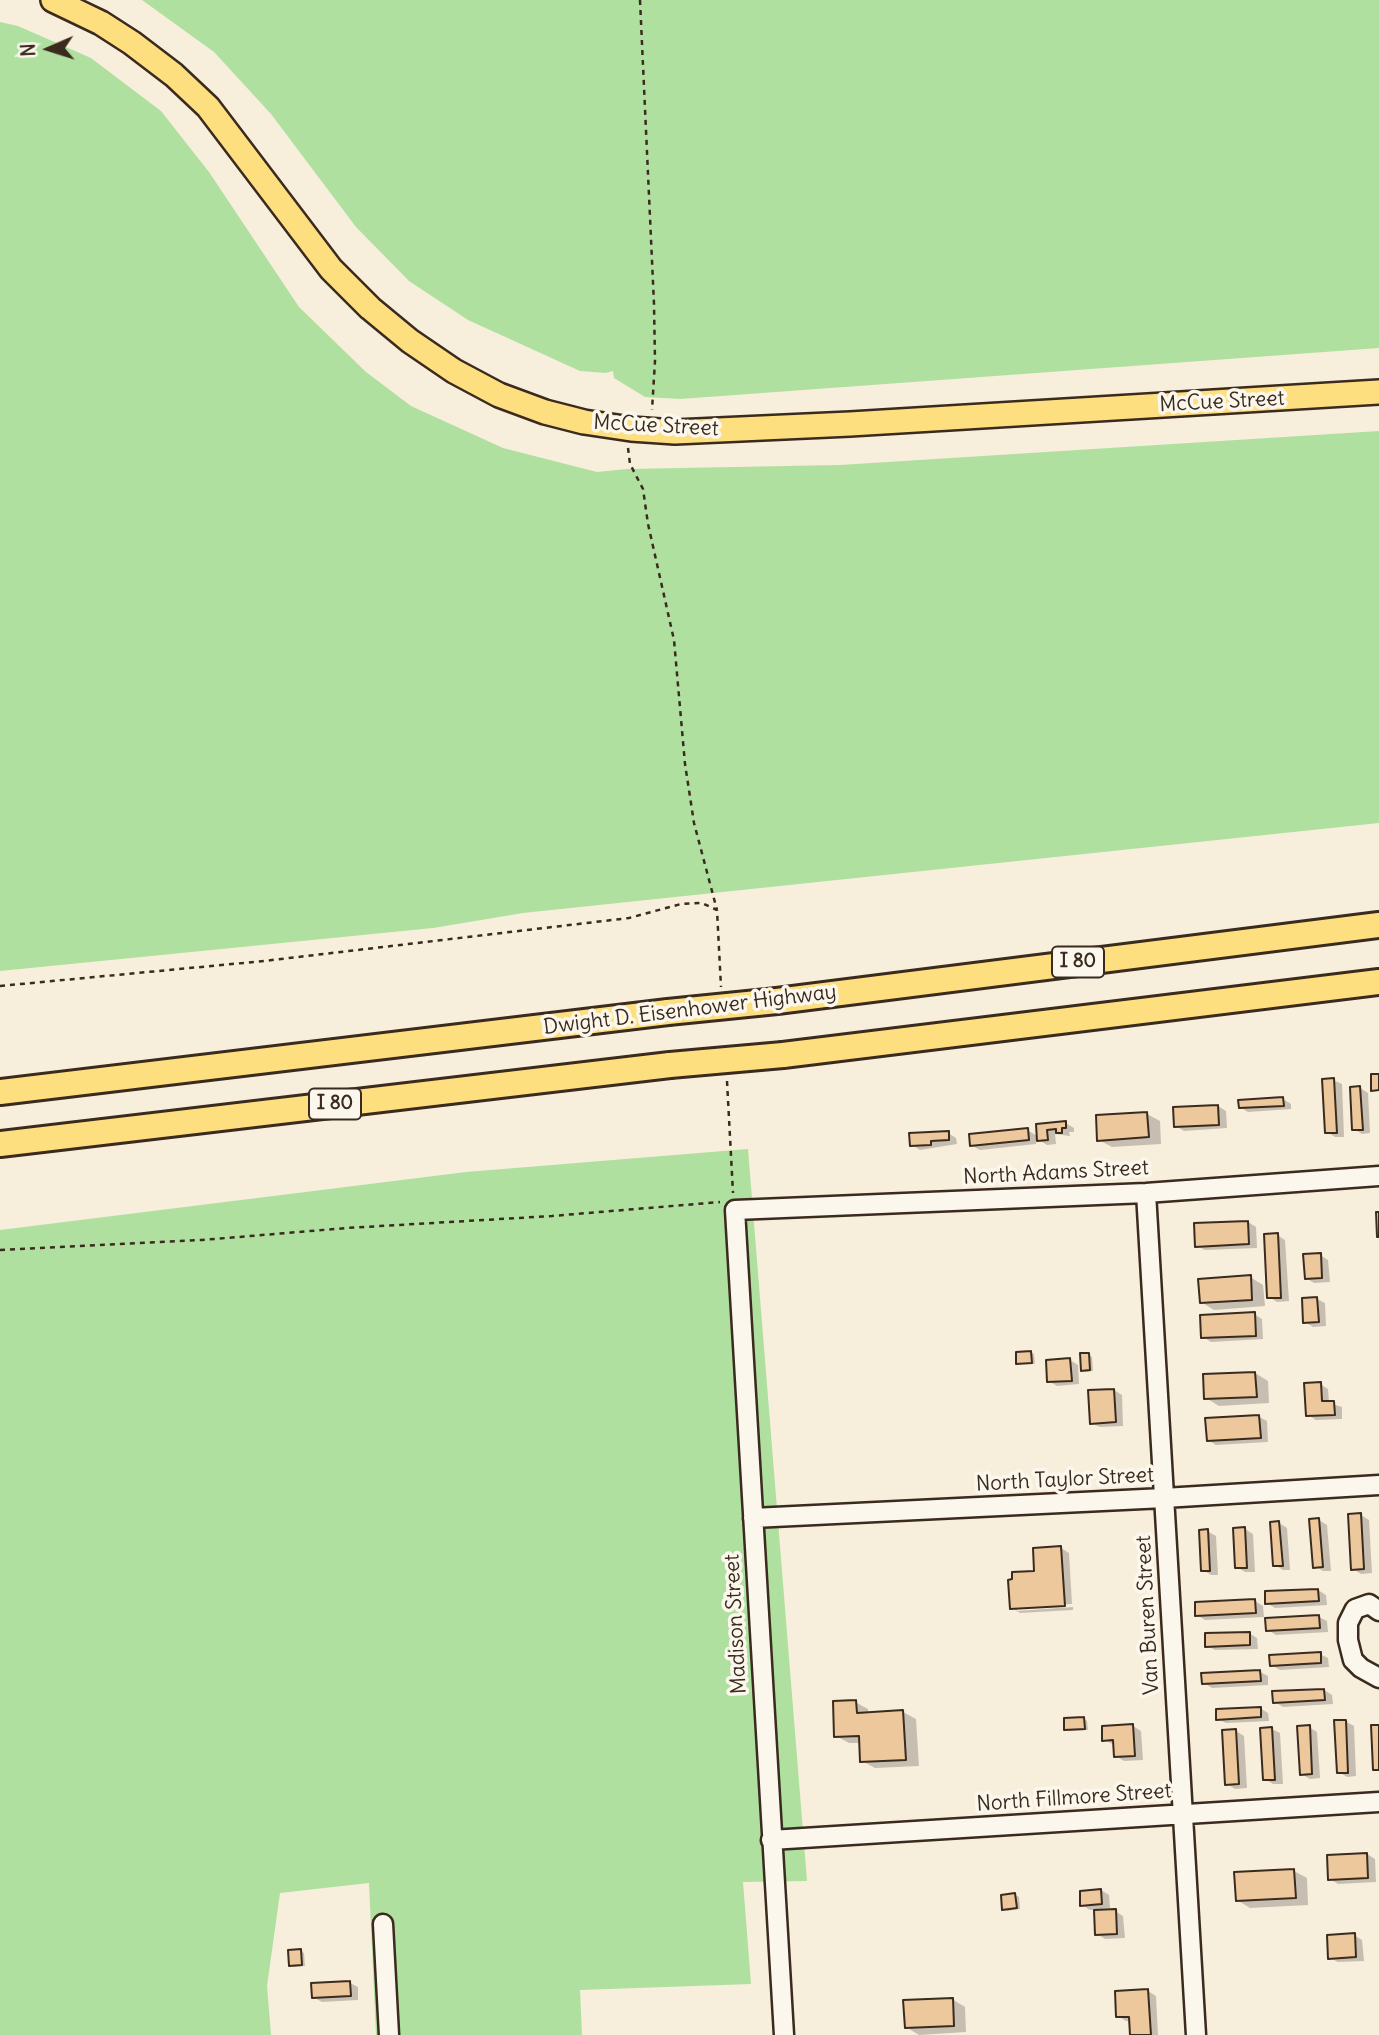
<!DOCTYPE html>
<html>
<head>
<meta charset="utf-8">
<style>
	body { margin:0 }
	#map { position:relative; width:1379px; height:2035px; overflow:hidden; background:#f8eedc; font-family:Delius,sans-serif }
	canvas { display:block }
	.north { position:absolute; left:14px; top:14px; width:70px; height:70px; -webkit-text-stroke:5px #fbf7ec; paint-order:stroke; rotate:267deg; font-size:19px; font-weight:700; line-height:28px; text-align:center; color:#3b2a1e }
	.north::after { content:''; display:block; margin:auto; width:24px; height:32px; background:#3b2a1e; clip-path:polygon(50% 0,100% 100%,50% 72%,0 100%) }
</style>
</head>
<body>
<div id="map">
<canvas width="1379" height="2035"></canvas>
<div class="north">N</div>
</div>
<script>
const g = document.querySelector('canvas').getContext('2d');
g.lineJoin = 'round';
function paint(path, color) {
  g.fillStyle = color;
  g.fill(path, 'evenodd');
}
function toPath(rows) {
  const path = new Path2D();
  for (const r of rows) {
    path.moveTo(r[0], r[1]);
    for (let i = 2; i < r.length; i += 2) path.lineTo(r[i], r[i + 1]);
  }
  return path;
}
function stroke(path, color, width, dash) {
  g.strokeStyle = color;
  g.lineWidth = width;
  g.lineCap = dash ? 'butt' : 'round';
  g.setLineDash(dash || []);
  g.stroke(path);
}
function drawText(font, color, halo, rows, align = 'center') {
  g.font = font + ' Delius,sans-serif';
  g.lineWidth = 7;
  g.setLineDash([]);
  g.textBaseline = 'middle';
  g.strokeStyle = halo;
  g.fillStyle = color;
  for (const [text, x, y, turn = 0] of rows) {
    g.save();
    g.translate(x, y);
    g.rotate((+turn || 0) * Math.PI / 180);
    g.textAlign = isNaN(turn) ? turn : align;
    if (halo) g.strokeText(text, 0, 0);
    g.fillText(text, 0, 0);
    g.restore();
  }
}
const green = toPath([
	[142,0,1379,0,1379,348,680,399,645,397,614,378,613,371,606,373,580,371,468,320,409,281,356,227,271,114,214,52],
	[0,22,18,26,91,58,161,111,209,172,299,307,366,372,411,406,503,448,597,472,627,469,840,465,1379,431,1379,823,523,913,433,928,0,971],
	[748,1149,807,1881,743,1882,751,1984,580,1990,582,2035,376,2035,369,1883,280,1893,267,1986,271,2035,0,2035,0,1230,466,1172]
]);
const shadow = toPath([
	[1333,1080,1342,1084,1344,1137,1335,1137,1327,1132],
	[1360,1088,1368,1093,1370,1133,1362,1134,1354,1129],
	[1283,1099,1291,1104,1291,1109,1248,1112,1240,1107],
	[1218,1106,1226,1111,1227,1128,1184,1131,1176,1126],
	[1147,1114,1160,1121,1161,1144,1112,1147,1099,1140],
	[1065,1123,1074,1128,1074,1132,1069,1132,1070,1136,1055,1134,1056,1144,1047,1145,1036,1138,1036,1144,980,1150,971,1145,1027,1130,1039,1137,1038,1125],
	[948,1133,956,1138,957,1144,920,1150,912,1145],
	[1248,1222,1256,1227,1257,1248,1205,1250,1197,1246],
	[1277,1235,1285,1240,1289,1301,1277,1302,1269,1297],
	[1320,1255,1328,1260,1330,1282,1314,1283,1306,1278],
	[1250,1277,1263,1285,1265,1306,1214,1310,1201,1302],
	[1317,1299,1325,1303,1326,1326,1313,1327,1305,1322],
	[1254,1314,1262,1319,1263,1339,1211,1342,1203,1337],
	[1031,1352,1034,1354,1035,1364,1018,1363],
	[1089,1355,1092,1357,1093,1371,1086,1372,1083,1370],
	[1070,1360,1078,1365,1079,1384,1057,1386,1049,1381],
	[1255,1373,1268,1381,1269,1403,1219,1406,1206,1398],
	[1320,1384,1328,1389,1329,1403,1342,1407,1342,1419,1316,1420,1308,1415],
	[1114,1390,1122,1395,1123,1426,1100,1427,1091,1423],
	[1259,1417,1267,1421,1268,1442,1216,1445,1208,1440],
	[1361,1515,1369,1520,1372,1573,1361,1574,1353,1569],
	[1319,1520,1327,1525,1331,1571,1323,1571,1315,1566],
	[1279,1523,1287,1528,1290,1570,1283,1570,1275,1565],
	[1245,1529,1253,1534,1255,1572,1245,1572,1237,1567],
	[1207,1531,1216,1536,1218,1575,1211,1575,1203,1570],
	[1061,1548,1069,1553,1072,1604,1017,1607,1017,1611,1073,1607,1073,1610,1020,1613,1012,1608,1036,1573],
	[1318,1590,1326,1595,1327,1605,1275,1608,1267,1603],
	[1255,1601,1263,1606,1264,1617,1205,1620,1197,1615],
	[1319,1617,1327,1621,1328,1632,1276,1635,1268,1630],
	[1249,1633,1257,1638,1258,1649,1215,1650,1207,1646],
	[1320,1654,1328,1658,1329,1667,1280,1670,1271,1665],
	[1260,1672,1268,1676,1268,1685,1212,1688,1204,1683],
	[1324,1690,1332,1695,1333,1704,1283,1707,1275,1702],
	[855,1702,868,1709,868,1714,903,1712,916,1719,919,1766,875,1768,862,1761,861,1743,849,1743,836,1736],
	[1260,1708,1268,1713,1269,1721,1226,1723,1218,1719],
	[1084,1719,1087,1721,1088,1730,1069,1731,1066,1729],
	[1345,1721,1354,1726,1356,1776,1347,1777,1339,1772],
	[1133,1726,1141,1731,1143,1760,1124,1761,1116,1756,1115,1745,1104,1740],
	[1309,1727,1317,1732,1320,1778,1310,1779,1301,1774],
	[1272,1729,1280,1733,1283,1784,1273,1784,1265,1779],
	[1236,1731,1244,1736,1247,1788,1235,1789,1227,1784],
	[1367,1854,1375,1859,1376,1882,1338,1884,1330,1879],
	[1294,1871,1307,1878,1308,1905,1250,1908,1237,1900],
	[1101,1890,1109,1895,1110,1908,1090,1910,1082,1905],
	[1015,1895,1019,1897,1020,1909,1007,1911,1004,1908],
	[1115,1911,1123,1916,1125,1938,1105,1939,1097,1934],
	[1354,1935,1362,1940,1364,1961,1338,1962,1330,1958],
	[301,1951,304,1953,305,1966,294,1967,291,1965],
	[350,1983,358,1987,358,2000,322,2002,313,1997],
	[1148,1991,1156,1996,1158,2035,1132,2035,1131,2021,1126,2021,1118,2016],
	[952,1999,965,2007,966,2032,919,2035,906,2027]
]);
const building = toPath([
	[1371,1074,1379,1074,1379,1090,1371,1091,1371,1074],
	[1334,1078,1337,1133,1325,1133,1322,1079,1334,1078],
	[1360,1086,1363,1130,1352,1130,1350,1087,1360,1086],
	[1283,1097,1284,1106,1239,1108,1238,1100,1283,1097],
	[1218,1105,1219,1125,1174,1127,1173,1107,1218,1105],
	[1147,1112,1149,1137,1097,1141,1096,1115,1147,1112],
	[1066,1121,1066,1128,1062,1128,1062,1133,1056,1133,1056,1129,1047,1130,1048,1140,1037,1141,1036,1124,1066,1121],
	[1028,1128,1029,1140,970,1146,969,1134,1028,1128],
	[949,1131,949,1140,931,1141,931,1145,910,1146,909,1133,949,1131],
	[1376,1212,1379,1212,1379,1237,1377,1237,1376,1212],
	[1248,1221,1249,1244,1195,1247,1194,1223,1248,1221],
	[1278,1233,1281,1298,1267,1298,1264,1234,1278,1233],
	[1321,1253,1322,1278,1305,1279,1303,1254,1321,1253],
	[1251,1275,1252,1300,1200,1303,1198,1279,1251,1275],
	[1317,1297,1319,1322,1303,1323,1302,1298,1317,1297],
	[1255,1312,1256,1336,1201,1338,1200,1315,1255,1312],
	[1031,1351,1032,1363,1016,1364,1016,1352,1031,1351],
	[1080,1353,1089,1353,1090,1370,1081,1371,1080,1353],
	[1070,1358,1072,1381,1047,1382,1046,1360,1070,1358],
	[1255,1372,1257,1397,1204,1399,1203,1374,1255,1372],
	[1321,1382,1322,1401,1334,1401,1335,1415,1306,1416,1304,1383,1321,1382],
	[1114,1389,1116,1422,1090,1424,1088,1390,1114,1389],
	[1259,1415,1261,1438,1207,1441,1205,1418,1259,1415],
	[1361,1513,1364,1569,1351,1570,1348,1514,1361,1513],
	[1319,1518,1323,1567,1313,1568,1309,1519,1319,1518],
	[1279,1521,1283,1566,1273,1566,1270,1522,1279,1521],
	[1245,1527,1247,1568,1235,1568,1233,1528,1245,1527],
	[1208,1529,1210,1571,1201,1571,1199,1530,1208,1529],
	[1061,1546,1065,1606,1010,1609,1008,1580,1012,1579,1012,1572,1034,1571,1033,1548,1061,1546],
	[1318,1589,1319,1601,1265,1604,1265,1591,1318,1589],
	[1255,1599,1256,1613,1195,1616,1195,1602,1255,1599],
	[1319,1615,1320,1628,1266,1631,1265,1618,1319,1615],
	[1250,1632,1250,1645,1205,1647,1205,1633,1250,1632],
	[1321,1652,1321,1663,1270,1666,1269,1655,1321,1652],
	[1260,1670,1261,1681,1202,1684,1201,1673,1260,1670],
	[1324,1689,1325,1700,1273,1703,1272,1691,1324,1689],
	[856,1700,857,1713,903,1710,906,1760,860,1762,859,1736,834,1737,833,1701,856,1700],
	[1261,1707,1261,1717,1216,1720,1216,1709,1261,1707],
	[1084,1717,1085,1729,1064,1730,1064,1718,1084,1717],
	[1334,1720,1346,1720,1348,1773,1337,1773,1334,1720],
	[1133,1724,1135,1756,1114,1757,1113,1740,1102,1741,1102,1726,1133,1724],
	[1310,1725,1312,1774,1300,1775,1297,1726,1310,1725],
	[1371,1725,1379,1725,1379,1770,1373,1770,1371,1725],
	[1272,1727,1275,1780,1263,1780,1260,1728,1272,1727],
	[1236,1729,1239,1784,1225,1785,1222,1730,1236,1729],
	[1367,1853,1368,1878,1328,1880,1327,1855,1367,1853],
	[1294,1869,1296,1898,1236,1901,1234,1872,1294,1869],
	[1101,1889,1102,1904,1080,1906,1080,1891,1101,1889],
	[1015,1893,1017,1908,1002,1910,1001,1895,1015,1893],
	[1116,1909,1117,1934,1095,1935,1094,1910,1116,1909],
	[1355,1933,1356,1957,1328,1959,1327,1935,1355,1933],
	[301,1949,302,1965,289,1966,288,1950,301,1949],
	[350,1981,351,1996,312,1998,311,1983,350,1981],
	[1148,1989,1151,2035,1130,2035,1129,2017,1116,2017,1115,1991,1148,1989],
	[953,1998,954,2026,905,2028,903,2000,953,1998]
]);
const path = toPath([
	[640,0,654,304,655,361,652,410],
	[628,448,630,464,643,489,648,524,674,640,685,764,694,823,717,910],
	[0,986,264,961,629,918,681,904,702,903,717,910,721,987],
	[727,1081,733,1193],
	[0,1250,202,1240,347,1228,552,1216,720,1202]
]);
const minor = toPath([
	[1146,1193,1196,2035],
	[753,1518,1164,1498,1379,1485],
	[1379,1611,1369,1604,1355,1609,1348,1623,1348,1640,1353,1660,1361,1668,1379,1678],
	[771,1840,1379,1802],
	[383,1924,389,2035],
	[784,2035,735,1210,1146,1193,1379,1176]
]);
const major = toPath([
	[53,0,101,23,132,43,174,75,208,107,331,269,370,308,410,341,454,371,499,395,545,412,584,422,631,429,675,432,850,424,1379,392]
]);
const highway = toPath([
	[777,1001,1379,925],
	[783,1055,1379,982],
	[0,1092,668,1012],
	[0,1144,670,1065]
]);
const highwayBridge = toPath([
	[668,1012,777,1001],
	[670,1065,783,1055]
]);
const shields = [
	[1078,962,52],
	[335,1104,52]
];
const shieldNames = [
	["I 80",1078,962],
	["I 80",335,1104]
];
const streetNames = [
	["McCue Street",1222,402,-3],
	["McCue Street",656,426,3],
	["Dwight D. Eisenhower Highway",690,1010,-7],
	["North Adams Street",1056,1173,-3],
	["North Taylor Street",1065,1480,-3],
	["Van Buren Street",1148,1615,-93],
	["Madison Street",736,1624,-93],
	["North Fillmore Street",1074,1798,-4]
];
paint(green, '#afe0a0');
paint(shadow, '#0003');
paint(building, '#edc89d');
stroke(building, '#3b2a1e', 2);
stroke(minor, '#3b2a1e', 23);
stroke(major, '#3b2a1e', 28);
stroke(highway, '#3b2a1e', 30);
stroke(path, '#3b2a1e', 2.5, [5, 5]);
stroke(minor, '#fbf7ec', 18);
stroke(major, '#fedf80', 23);
stroke(highway, '#fedf80', 24);
stroke(highwayBridge, '#3b2a1e', 30, []);
stroke(highwayBridge, '#fedf80', 24);
for (const [x, y, w] of shields) {
  const box = new Path2D();
  box.roundRect(x - w / 2, y - 15.5, w, 31, 5);
  g.fillStyle = '#fbf7ec';
  g.fill(box);
  stroke(box, '#3b2a1e', 2);
}
drawText('bold 19px', '#3b2a1e', null, shieldNames);
drawText('21px', '#3b2a1e', '#fbf7ec', streetNames);
</script>
</body>
</html>
